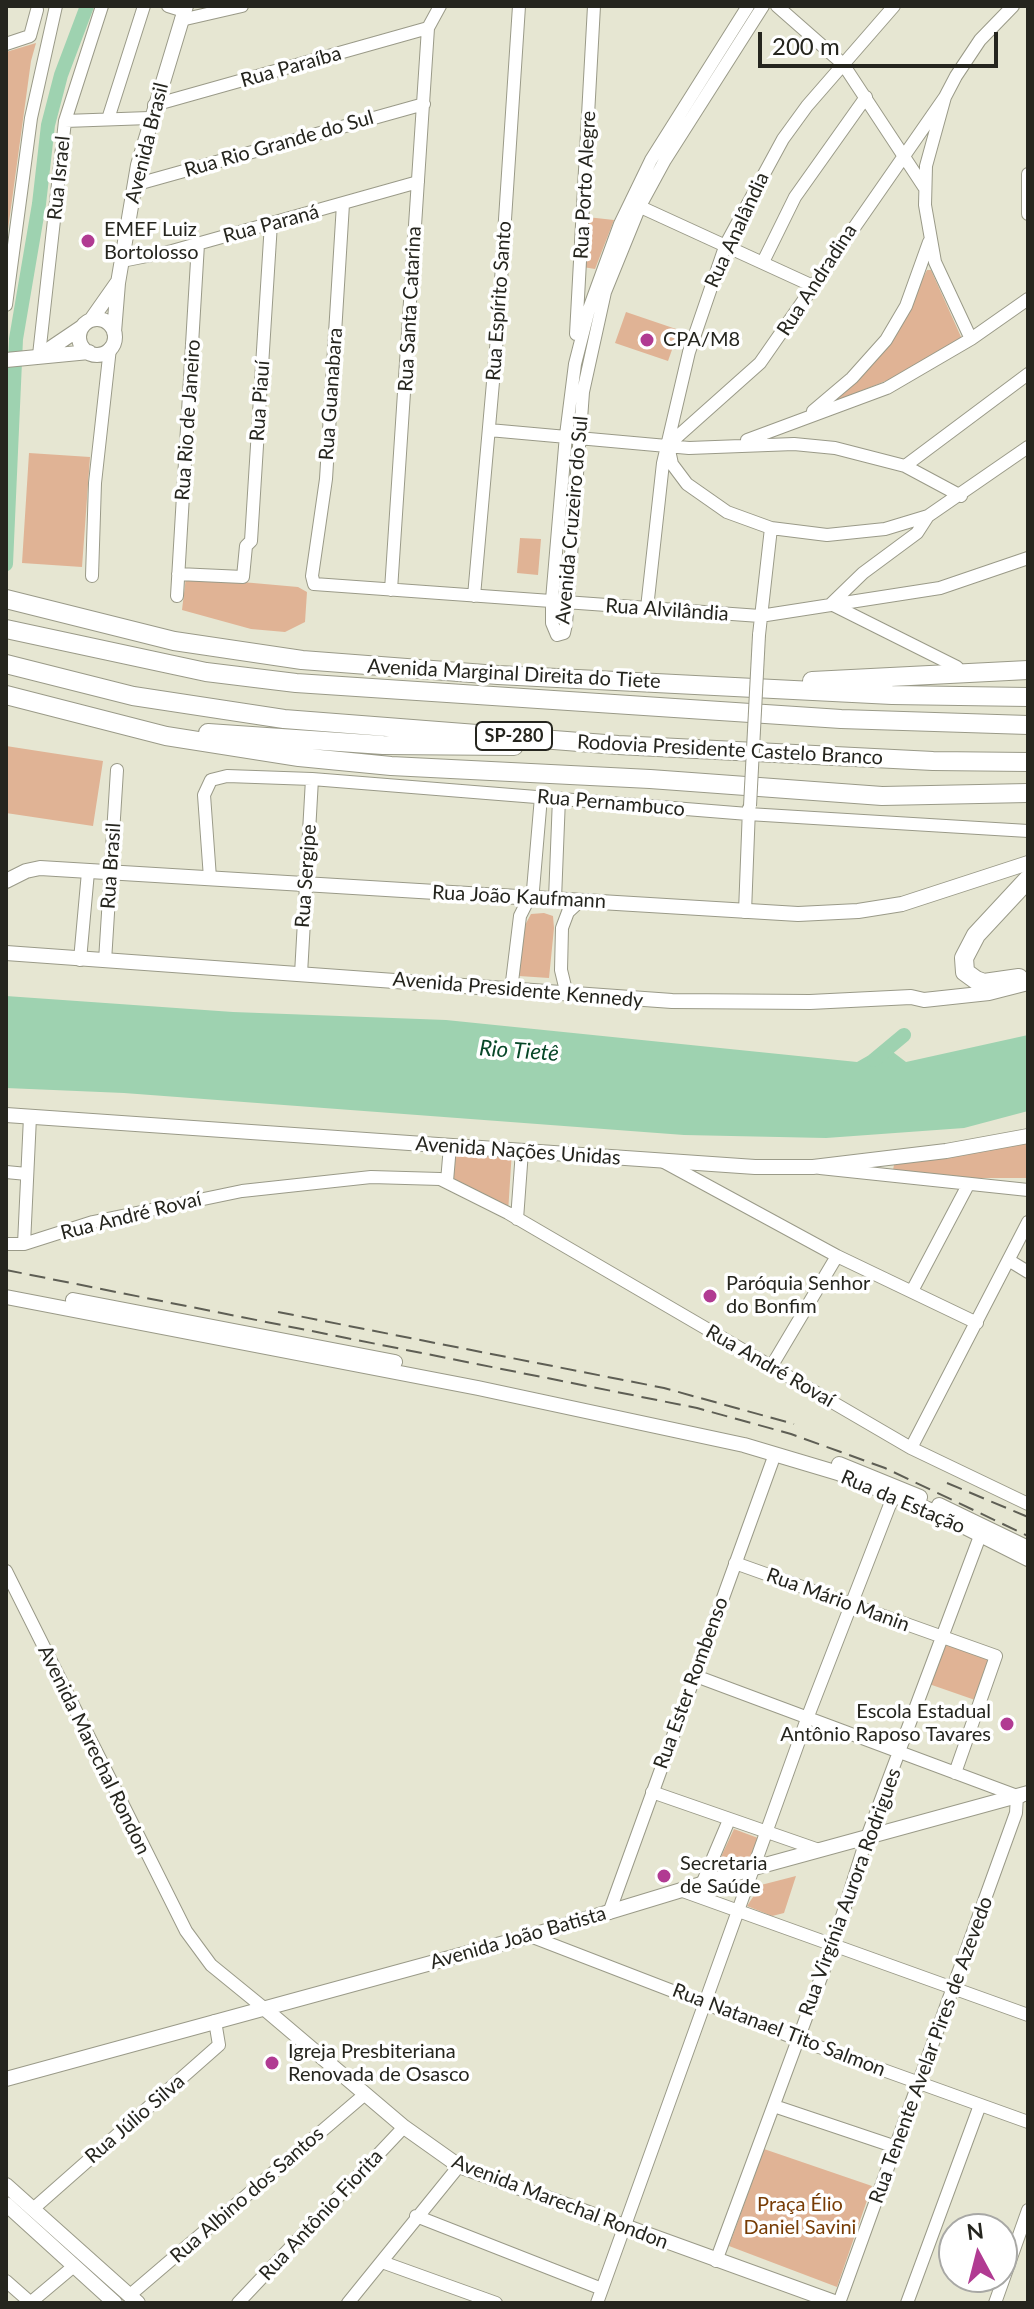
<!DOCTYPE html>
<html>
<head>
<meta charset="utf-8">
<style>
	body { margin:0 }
	#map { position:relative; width:1034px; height:2309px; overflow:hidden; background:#e6e6d2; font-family:Lato,sans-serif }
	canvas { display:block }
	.frame { position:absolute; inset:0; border:8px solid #25251e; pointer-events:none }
	.north { position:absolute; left:938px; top:2213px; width:80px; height:80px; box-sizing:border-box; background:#fff; border:2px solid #a8a8a5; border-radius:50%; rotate:353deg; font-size:22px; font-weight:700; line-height:32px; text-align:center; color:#25251e }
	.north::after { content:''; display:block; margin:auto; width:28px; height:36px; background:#b13b92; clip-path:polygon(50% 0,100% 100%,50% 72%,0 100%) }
	.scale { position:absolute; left:758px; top:32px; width:240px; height:36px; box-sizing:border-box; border:4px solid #25251e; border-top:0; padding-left:10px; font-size:24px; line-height:28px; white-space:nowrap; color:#25251e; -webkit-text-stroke:6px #fff; paint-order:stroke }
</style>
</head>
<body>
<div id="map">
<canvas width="1034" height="2309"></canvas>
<div class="frame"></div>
<div class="north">N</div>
<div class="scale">200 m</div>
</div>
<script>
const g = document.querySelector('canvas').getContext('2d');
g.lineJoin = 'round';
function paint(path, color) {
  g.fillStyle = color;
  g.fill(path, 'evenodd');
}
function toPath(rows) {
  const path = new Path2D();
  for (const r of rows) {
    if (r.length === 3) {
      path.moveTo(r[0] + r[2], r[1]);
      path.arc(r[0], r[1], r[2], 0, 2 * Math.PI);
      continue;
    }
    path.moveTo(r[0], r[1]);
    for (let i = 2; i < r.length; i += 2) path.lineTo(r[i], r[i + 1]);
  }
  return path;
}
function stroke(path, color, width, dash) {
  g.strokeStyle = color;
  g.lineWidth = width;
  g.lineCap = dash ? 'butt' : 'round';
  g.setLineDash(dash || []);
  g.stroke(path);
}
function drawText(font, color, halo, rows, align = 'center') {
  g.font = font + ' Lato,sans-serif';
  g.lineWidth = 7;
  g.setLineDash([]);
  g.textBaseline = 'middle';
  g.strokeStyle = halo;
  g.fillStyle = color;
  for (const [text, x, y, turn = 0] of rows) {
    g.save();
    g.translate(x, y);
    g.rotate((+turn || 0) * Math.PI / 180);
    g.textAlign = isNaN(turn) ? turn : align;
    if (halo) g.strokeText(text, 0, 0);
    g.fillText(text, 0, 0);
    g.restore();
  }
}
const green = toPath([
	[36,43,31,61,6,244,6,52],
	[587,217,614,220,595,269,583,267],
	[927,270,931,270,962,339,908,372,841,399,833,399,890,343],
	[626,312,679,330,668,361,615,343],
	[29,453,90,457,82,567,22,563],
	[520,538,541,539,538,575,517,573],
	[186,577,298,587,307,592,305,622,285,632,251,629,182,610],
	[6,746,103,761,93,826,6,813],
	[544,913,553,916,554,928,549,978,519,976,523,929,531,914],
	[1028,1141,1028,1178,934,1178,893,1170,894,1165],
	[450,1146,512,1150,508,1213,447,1181],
	[944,1642,989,1657,975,1700,929,1684],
	[734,1829,758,1838,747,1865,712,1876],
	[796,1876,784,1913,772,1916,747,1906,761,1885],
	[764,2149,872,2186,837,2287,729,2246]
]);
const water = toPath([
	[6,996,233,1012,446,1020,857,1062,885,1046,906,1062,1028,1035,1028,1111,964,1128,826,1138,684,1135,124,1093,6,1088]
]);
const river = toPath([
	[6,564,16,339,39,204,48,125,61,75,87,6],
	[874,1060,904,1035]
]);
const minor = toPath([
	[168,6,184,11],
	[748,6,651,160,620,224,589,309,575,364,566,435,552,600,552,623,557,635,564,633,566,624,583,392,605,292,640,206,665,160,763,6],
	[777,6,843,64,924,187],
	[181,20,242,6],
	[6,44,30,36,37,10],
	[154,105,428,28],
	[108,119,144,6],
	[65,121,149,118],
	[1028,174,1028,214],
	[134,185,424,104],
	[343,204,326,479,312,576,314,584,760,616,940,588,1028,558],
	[634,204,813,286],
	[122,261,172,251,418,182],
	[763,262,795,197,866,97],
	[6,305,31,118,56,6],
	[576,334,594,6],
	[971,339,935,262,925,205,926,166,945,97,956,76,980,40,1013,6],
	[39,355,65,121,102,6],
	[813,411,852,378,886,340,906,306,929,242],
	[489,430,689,448,794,444,835,448,905,466,961,496],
	[747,440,887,388,971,339,1028,299],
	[668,445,760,363,945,97],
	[669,450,672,464,687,484,727,512,771,528,827,535,885,529,928,516,1028,447],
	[905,466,1028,374],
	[178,574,243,577,246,546,251,541,271,223],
	[92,576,95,483,110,348],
	[391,590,428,28,440,6],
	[177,596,198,244],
	[474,596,498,326,519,6],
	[831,604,957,667],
	[831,604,863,573,917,533,928,516],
	[647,608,663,463,689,352,726,244,783,139,807,106,894,6],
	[759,635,771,528],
	[210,878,204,795,211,780,227,776,312,779,748,814,1028,831],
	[555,899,559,798],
	[745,912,749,808],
	[80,960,88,872],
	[105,961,117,770],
	[301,974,312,779],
	[511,990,520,916,533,890,541,797],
	[567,995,561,970,562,928,568,912,581,900],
	[664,1162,837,1256,977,1323],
	[820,1168,1028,1190],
	[6,1172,27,1174],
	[447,1181,450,1146],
	[517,1219,522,1151],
	[6,1244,24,1244,93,1222,242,1191,371,1177,440,1179,508,1213,911,1448,1028,1504],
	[24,1244,30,1117],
	[1010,1261,1028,1272],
	[912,1291,968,1185],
	[771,1367,837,1256],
	[911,1448,1028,1222],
	[735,1563,996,1656,955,1773],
	[6,1571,186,1931,211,1965,265,2009],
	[693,1675,1020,1797],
	[652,1792,819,1850],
	[702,1884,729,1820],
	[680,1890,1028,2015],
	[609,1913,775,1454],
	[530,1936,797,2039,1028,2122],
	[774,2106,896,2147],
	[33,2209,219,2045,215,2021],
	[416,2216,602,2289],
	[716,2261,833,1945,867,1837,980,1536,979,1525],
	[382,2262,496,2303],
	[6,2281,31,2303],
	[130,2295,364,2095],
	[30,2303,74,2266],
	[238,2303,404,2127],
	[348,2303,459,2166],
	[597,2303,808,1716,896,1489],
	[839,2303,1016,1813,1017,1796],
	[907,2303,980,2105],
	[995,2303,1028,2210]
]);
const major = toPath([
	[97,337,18],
	[91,320,117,283],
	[114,332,118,283,138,165,186,6],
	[42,354,82,327],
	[6,360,89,352],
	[6,881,26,871,40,868,798,914,858,911,902,904,1028,863],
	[6,953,672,1001,810,1002,911,997,924,1000,989,993,1028,983],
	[6,1115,755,1167,813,1167,946,1151,1028,1136],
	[6,1297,478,1388,744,1445,838,1473,935,1512,1028,1559],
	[73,1300,395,1362],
	[839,1464,920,1497],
	[939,1505,1028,1548],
	[265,2009,404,2127,459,2166,837,2303],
	[6,2079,530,1936,754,1868,1028,1793],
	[6,2185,138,2303],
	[6,2204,115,2303]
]);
const highway = toPath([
	[6,599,174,641,302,660,498,675,892,695,1028,697],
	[6,629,206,672,296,683,841,719,1028,725],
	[6,664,133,696,284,719,618,745,933,761,1028,762],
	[812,681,1028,670],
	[6,695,166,736,299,757,391,766,650,779,882,796,1028,793],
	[208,733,383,745,514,746],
	[1019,978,984,983,976,980,965,972,964,958,976,935,1028,879]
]);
const rail = toPath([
	[6,1270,697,1408,791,1434,885,1468,1028,1536],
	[278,1312,664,1388,794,1424],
	[947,1483,1028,1517]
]);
const minorBridge = toPath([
	[750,806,759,635]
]);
const markers = [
	[88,241,8,"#b13b92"],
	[647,340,8,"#b13b92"],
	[710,1296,8,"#b13b92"],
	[1007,1724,8,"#b13b92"],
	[664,1876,8,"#b13b92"],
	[272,2063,8,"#b13b92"]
];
const shields = [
	[514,736,76]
];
const shieldNames = [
	["SP-280",514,736]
];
const streetNames = [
	["Rua Paraíba",291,67,-16],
	["Avenida Brasil",147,143,-76],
	["Rua Rio Grande do Sul",279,144,-16],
	["Rua Israel",59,178,-84],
	["Rua Porto Alegre",585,185,-87],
	["Rua Paraná",271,224,-15],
	["Rua Analândia",737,230,-65],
	["Rua Andradina",817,280,-57],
	["Rua Espírito Santo",499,301,-86],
	["Rua Santa Catarina",410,309,-87],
	["Rua Guanabara",331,394,-86],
	["Rua Piauí",260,401,-86],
	["Rua Rio de Janeiro",188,420,-86],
	["Avenida Cruzeiro do Sul",572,520,-85],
	["Rua Alvilândia",667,610,4],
	["Avenida Marginal Direita do Tiete",514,674,3],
	["Rodovia Presidente Castelo Branco",730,750,3],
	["Rua Pernambuco",611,803,5],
	["Rua Brasil",111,866,-86],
	["Rua Sergipe",306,876,-86],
	["Rua João Kaufmann",519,897,3],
	["Avenida Presidente Kennedy",518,990,5],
	["Avenida Nações Unidas",518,1151,4],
	["Rua André Rovaí",131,1216,-14],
	["Rua André Rovaí",770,1366,30],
	["Rua da Estação",903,1502,23],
	["Rua Mário Manin",838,1600,20],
	["Rua Ester Rombenso",691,1683,-70],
	["Avenida Marechal Rondon",94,1750,64],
	["Rua Virgínia Aurora Rodrigues",850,1892,-70],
	["Avenida João Batista",518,1938,-16],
	["Rua Natanael Tito Salmon",779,2030,21],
	["Rua Tenente Avelar Pires de Azevedo",931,2050,-70],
	["Rua Júlio Silva",135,2119,-41],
	["Rua Albino dos Santos",247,2195,-41],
	["Avenida Marechal Rondon",560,2202,21],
	["Rua Antônio Fiorita",321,2215,-47]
];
const poiNames = [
	["EMEF Luiz",104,230],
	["Bortolosso",104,253],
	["CPA/M8",663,340],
	["Paróquia Senhor",726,1284],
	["do Bonfim",726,1307],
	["Escola Estadual",991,1712,"right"],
	["Antônio Raposo Tavares",991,1735,"right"],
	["Secretaria",680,1864],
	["de Saúde",680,1887],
	["Igreja Presbiteriana",288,2052],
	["Renovada de Osasco",288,2075]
];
const parkNames = [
	["Praça Élio",800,2205],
	["Daniel Savini",800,2228]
];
const waterNames = [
	["Rio Tietê",519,1051,4]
];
paint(green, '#e0b395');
paint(water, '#9ed2b0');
stroke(river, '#9ed2b0', 14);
stroke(minor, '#9a9a88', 14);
stroke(major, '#9a9a88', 16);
stroke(highway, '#9a9a88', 20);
stroke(minor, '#fff', 12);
stroke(major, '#fff', 14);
stroke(highway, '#fff', 18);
stroke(rail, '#5e5e54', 2, [16, 8]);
stroke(minorBridge, '#9a9a88', 14, []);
stroke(minorBridge, '#fff', 12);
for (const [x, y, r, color] of markers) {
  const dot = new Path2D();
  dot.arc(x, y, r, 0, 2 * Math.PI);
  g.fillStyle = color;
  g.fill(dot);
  stroke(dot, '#fff', 3);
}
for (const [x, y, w] of shields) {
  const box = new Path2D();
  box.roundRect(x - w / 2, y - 14, w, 28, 6);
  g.fillStyle = '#fff';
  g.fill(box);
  stroke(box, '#25251e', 2);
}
drawText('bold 18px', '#25251e', null, shieldNames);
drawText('20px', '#25251e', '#fff', streetNames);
drawText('20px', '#25251e', '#fff', poiNames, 'left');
drawText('20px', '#773c05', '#fff', parkNames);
drawText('italic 22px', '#074728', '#fff', waterNames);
</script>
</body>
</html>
